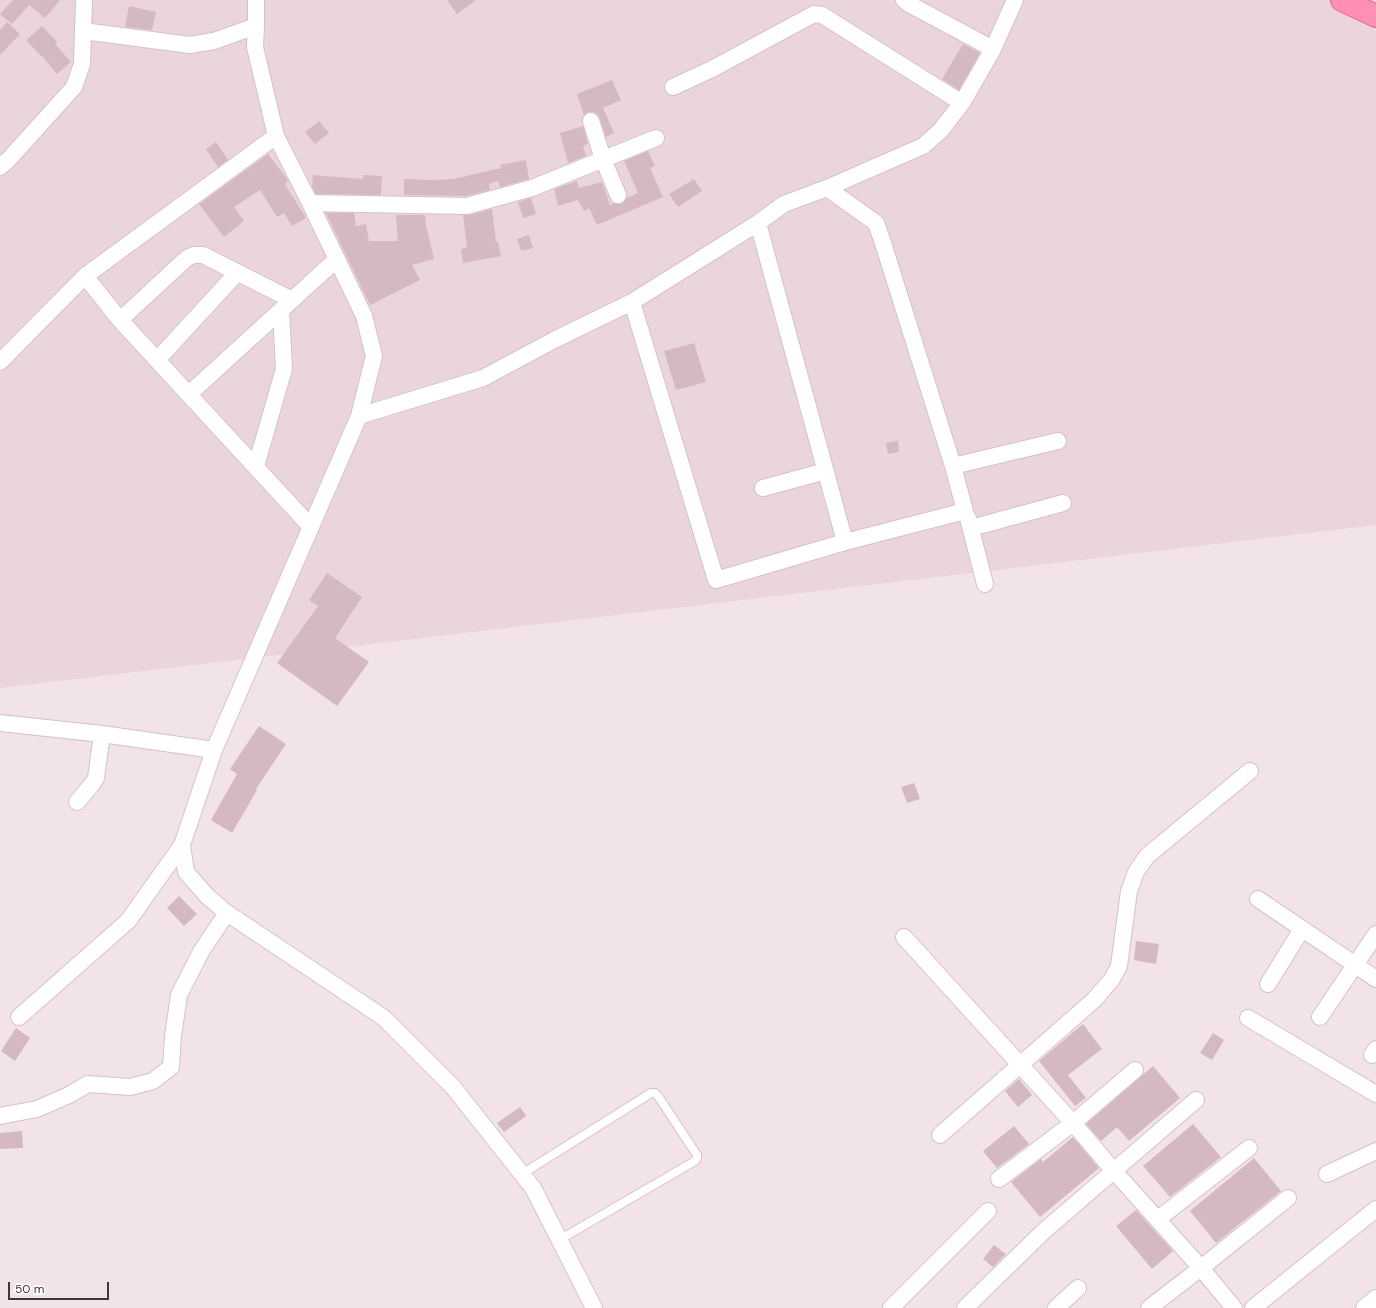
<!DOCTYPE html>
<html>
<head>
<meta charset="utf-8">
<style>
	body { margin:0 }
	#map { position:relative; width:1376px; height:1308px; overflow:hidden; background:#f2e3e8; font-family:"DM Sans",sans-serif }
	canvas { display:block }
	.scale { position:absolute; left:8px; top:1282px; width:101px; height:18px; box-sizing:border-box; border:2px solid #44333b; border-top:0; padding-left:5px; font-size:12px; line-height:14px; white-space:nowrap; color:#44333b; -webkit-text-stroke:3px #fff; paint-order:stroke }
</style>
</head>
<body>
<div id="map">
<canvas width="1376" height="1308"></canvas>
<div class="scale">50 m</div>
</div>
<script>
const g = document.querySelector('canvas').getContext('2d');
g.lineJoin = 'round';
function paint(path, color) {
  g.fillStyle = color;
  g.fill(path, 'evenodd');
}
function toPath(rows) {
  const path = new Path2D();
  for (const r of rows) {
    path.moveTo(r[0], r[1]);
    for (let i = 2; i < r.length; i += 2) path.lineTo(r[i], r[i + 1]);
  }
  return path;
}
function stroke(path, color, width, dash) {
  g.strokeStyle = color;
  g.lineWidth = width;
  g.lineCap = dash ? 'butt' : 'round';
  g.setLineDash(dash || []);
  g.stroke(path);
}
const residential = toPath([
	[0,0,1376,0,1376,525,0,688]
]);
const building = toPath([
	[13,0,60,0,45,18,29,5,12,24,0,14],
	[447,0,476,0,457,14],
	[129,6,156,12,152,30,125,27],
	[7,22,20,34,0,55,0,30],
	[42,26,57,42,55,44,71,62,57,74,42,56,41,56,26,40],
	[963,44,980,53,959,90,942,79],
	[612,80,621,100,603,108,614,133,606,137,598,114,593,112,588,112,584,115,577,94],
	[319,121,329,133,315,144,305,132],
	[583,126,588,144,583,146,586,156,568,163,560,133],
	[216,142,228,160,218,167,206,149],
	[648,151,655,166,650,168,663,197,597,225,589,208,584,211,578,200,558,206,554,189,577,181,579,188,602,182,610,205,614,203,622,204,627,198,638,193,624,161],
	[268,154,288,180,285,184,306,218,292,226,284,213,277,217,260,190,234,207,244,221,224,237,199,204],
	[526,160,529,179,500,187,498,181,489,184,490,190,466,196,404,195,404,179,431,180,453,179,501,168,500,165],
	[313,175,363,179,363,175,382,176,381,195,316,194,312,187],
	[694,179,702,191,678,207,669,194],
	[531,198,536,214,523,218,518,202],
	[492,209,496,242,498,242,501,256,463,263,461,249,467,248,463,215,470,215],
	[326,213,354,213,356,226,366,224,369,241,398,241,396,215,425,215,426,225,434,259,412,265,420,280,370,305],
	[529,235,533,248,521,251,517,239],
	[694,343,706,382,676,390,664,351],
	[898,441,899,452,888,454,886,443],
	[327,573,362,597,335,638,369,662,337,706,277,663,318,606,309,600],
	[259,726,286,744,256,789,257,790,232,833,211,820,237,774,230,769],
	[914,783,920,799,907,803,901,787],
	[179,896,197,914,184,926,167,908],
	[1136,941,1159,944,1156,964,1134,960],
	[1083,1024,1102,1049,1068,1075,1086,1098,1075,1106,1039,1061],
	[16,1028,30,1038,15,1061,1,1051],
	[1213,1033,1224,1040,1212,1060,1200,1053],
	[1153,1066,1180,1098,1129,1141,1117,1127,1101,1141,1086,1124],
	[1019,1079,1032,1095,1018,1107,1005,1091],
	[520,1107,526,1116,504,1132,497,1123],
	[1193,1124,1221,1157,1170,1197,1143,1166],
	[1014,1126,1029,1144,997,1168,983,1151],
	[22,1131,23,1148,0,1149,0,1133],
	[1073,1137,1099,1168,1040,1217,1011,1182,1041,1159,1043,1162],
	[1254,1158,1281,1191,1216,1243,1190,1211],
	[1136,1210,1173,1251,1152,1269,1116,1226],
	[994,1245,1006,1254,993,1267,983,1259]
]);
const lane = toPath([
	[522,1174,651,1093,655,1093,658,1096,697,1155,697,1158,695,1161,559,1240]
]);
const street = toPath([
	[256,0,256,26,255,47,276,136,310,203,364,316,374,356,359,416,214,750,182,845,186,872,207,896,227,913,384,1018,453,1087,533,1188,594,1308],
	[904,0,909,4,993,49],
	[83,31,190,45,214,41,256,26],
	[673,87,712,69,814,14,822,15,962,103],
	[591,121,603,159,618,195],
	[0,167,9,159,74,87,82,64,84,0],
	[310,203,467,206,532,188,656,138],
	[758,223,845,542],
	[85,276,120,320,311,527],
	[632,302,716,580,845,542,965,511,953,466,883,243,876,223,827,188],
	[120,320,187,258,194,255,203,255,292,300],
	[157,360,237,273],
	[0,362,85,276,276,136],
	[189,394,337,259],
	[359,416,483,378,554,340,632,302,758,223,784,204,827,188,923,146,940,131,962,103,993,49,1015,0],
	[256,466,284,369,281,310],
	[953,466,1058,441],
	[763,488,826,471],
	[968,518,985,584],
	[971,528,1063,503],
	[0,723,102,734,214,750],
	[77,802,93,783,96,778,102,734],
	[1258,899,1376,979],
	[904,937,1073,1123,1114,1171,1201,1268,1234,1308],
	[1268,984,1302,929],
	[19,1017,128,921,182,845],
	[1320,1017,1376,934],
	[1248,1018,1376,1094],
	[1372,1055,1376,1049],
	[0,1116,37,1109,69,1095,88,1084,130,1087,153,1081,171,1067,173,1036,179,995,202,950,227,913],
	[940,1135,1094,1000,1112,979,1119,966,1129,891,1136,872,1147,856,1250,771],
	[1327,1174,1376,1151],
	[999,1179,1073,1123,1135,1070],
	[1158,1219,1249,1148],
	[891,1308,988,1211],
	[965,1308,1044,1231,1196,1100],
	[1056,1308,1078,1288],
	[1149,1308,1201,1268,1288,1198],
	[1253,1308,1376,1209],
	[1364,1308,1376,1298]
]);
const primary = toPath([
	[1342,0,1376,16]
]);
paint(residential, '#ead5dd');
paint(building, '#d4b9c5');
stroke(lane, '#d8c0c9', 10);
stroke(street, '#d8c0c9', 18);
stroke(primary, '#e55f8e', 24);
stroke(lane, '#fff', 8);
stroke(street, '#fff', 16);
stroke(primary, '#ff8fb5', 22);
</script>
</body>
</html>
